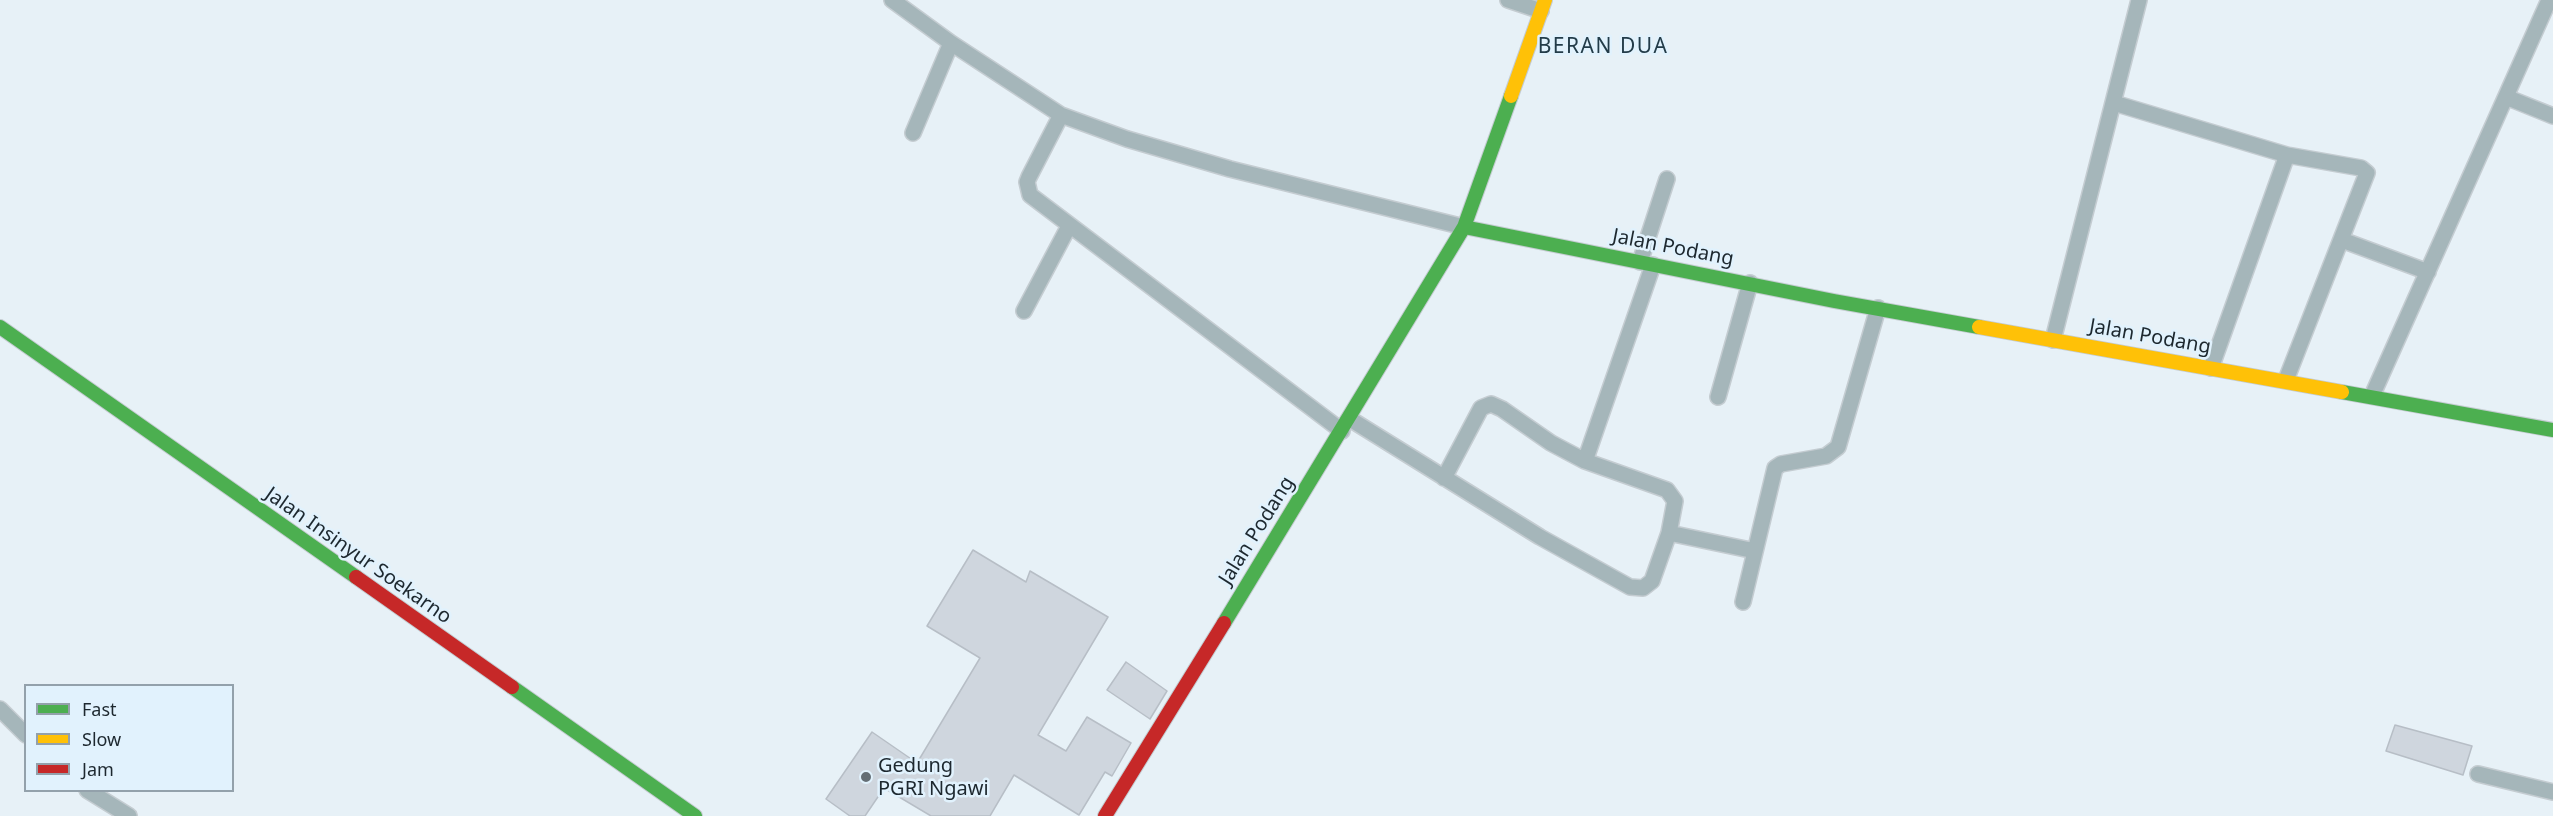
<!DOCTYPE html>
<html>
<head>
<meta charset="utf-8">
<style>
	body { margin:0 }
	#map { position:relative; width:2553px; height:816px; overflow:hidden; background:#e7f1f7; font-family:"Noto Sans",sans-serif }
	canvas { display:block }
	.legend { position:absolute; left:24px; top:684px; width:210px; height:108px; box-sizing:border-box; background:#e1f2fd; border:2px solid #93a1ab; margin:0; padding:8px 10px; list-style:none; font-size:18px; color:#1d282f }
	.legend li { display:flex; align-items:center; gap:12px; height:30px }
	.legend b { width:30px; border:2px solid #93a1ab }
</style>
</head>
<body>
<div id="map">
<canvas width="2553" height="816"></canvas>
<ul class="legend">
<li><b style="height:8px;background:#4caf50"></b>Fast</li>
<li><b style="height:8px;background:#ffc107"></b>Slow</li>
<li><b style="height:8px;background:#c62828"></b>Jam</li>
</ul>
</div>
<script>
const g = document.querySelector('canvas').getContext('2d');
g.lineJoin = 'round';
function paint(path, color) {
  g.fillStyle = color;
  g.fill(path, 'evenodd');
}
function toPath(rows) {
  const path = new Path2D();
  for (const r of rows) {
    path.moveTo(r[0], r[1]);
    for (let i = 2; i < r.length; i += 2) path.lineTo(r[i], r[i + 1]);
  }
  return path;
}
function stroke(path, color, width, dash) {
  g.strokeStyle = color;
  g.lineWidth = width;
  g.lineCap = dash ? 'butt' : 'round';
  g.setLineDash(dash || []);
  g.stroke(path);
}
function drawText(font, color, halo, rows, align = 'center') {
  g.font = font + ' "Noto Sans",sans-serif';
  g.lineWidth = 5;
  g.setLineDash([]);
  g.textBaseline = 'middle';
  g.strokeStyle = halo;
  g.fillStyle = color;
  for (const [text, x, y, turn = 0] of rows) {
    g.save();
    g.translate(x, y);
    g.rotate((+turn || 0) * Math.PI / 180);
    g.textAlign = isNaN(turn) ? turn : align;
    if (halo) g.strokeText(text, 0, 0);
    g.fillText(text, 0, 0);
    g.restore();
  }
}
const building = toPath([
	[973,550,1026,582,1030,571,1108,617,1038,735,1066,751,1087,717,1131,743,1112,776,1105,772,1079,815,1014,775,990,816,931,816,884,788,865,816,850,816,826,799,872,732,917,763,980,658,927,626,973,550],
	[1126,662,1167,691,1150,719,1107,690,1126,662],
	[2395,725,2472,746,2463,775,2386,751,2395,725]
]);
const street = toPath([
	[892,0,951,43,1061,115,1127,139,1230,169,1464,227],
	[1508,0,1541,11],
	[2506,97,2553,116],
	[2114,103,2287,155,2361,168,2367,173,2286,380],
	[1061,115,1029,177,1027,182,1030,195,1342,431],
	[913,133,951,43],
	[2342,240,2428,272],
	[1640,262,1667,179],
	[1024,311,1069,226],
	[2053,340,2139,0],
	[2211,368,2287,155],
	[2372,396,2549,0],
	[1718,397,1750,283],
	[1350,419,1540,537,1630,587,1643,588,1652,581,1669,533,1755,551],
	[1585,461,1653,265],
	[1444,478,1481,408,1491,404,1502,409,1551,443,1585,461,1667,490,1675,501,1669,533],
	[1743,602,1775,468,1781,464,1826,456,1838,447,1878,308],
	[0,709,26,735],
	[2478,774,2553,792],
	[87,790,129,816]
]);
const fast = toPath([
	[1464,227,1834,301,1979,327],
	[0,327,356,577],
	[2342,392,2553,430],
	[1224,623,1464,227,1511,96],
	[512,687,695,816]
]);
const slow = toPath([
	[1511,96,1545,0],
	[1979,327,2342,392]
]);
const jam = toPath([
	[356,577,512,687],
	[1105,816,1224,623]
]);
const markers = [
	[866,777,6,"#646e75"]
];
const streetNames = [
	["Jalan Podang",1673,248,11],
	["Jalan Podang",2150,337,10],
	["Jalan Podang",1257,531,-58],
	["Jalan Insinyur Soekarno",358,556,35]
];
const poiNames = [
	["Gedung",878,766],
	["PGRI Ngawi",878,789]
];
const neighbourhoodNames = [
	["BERAN DUA",1603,47]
];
paint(building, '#cfd6de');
stroke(building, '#b7bec6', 1.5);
stroke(street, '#c4ccd1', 18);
stroke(fast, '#c4ccd1', 16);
stroke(slow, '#c4ccd1', 16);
stroke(jam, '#c4ccd1', 16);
stroke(street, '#a5b6ba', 15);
stroke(fast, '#4caf50', 14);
stroke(slow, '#ffc107', 14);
stroke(jam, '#c62828', 14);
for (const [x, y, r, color] of markers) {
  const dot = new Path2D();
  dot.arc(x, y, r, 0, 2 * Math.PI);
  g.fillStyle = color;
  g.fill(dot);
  stroke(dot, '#e1f2fd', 2);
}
drawText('20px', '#1d282f', '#e1f2fd', streetNames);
drawText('20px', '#1d282f', '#e1f2fd', poiNames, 'left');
g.letterSpacing = '1.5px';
drawText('21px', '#233c49', '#e1f2fd', neighbourhoodNames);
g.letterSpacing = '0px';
</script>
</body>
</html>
